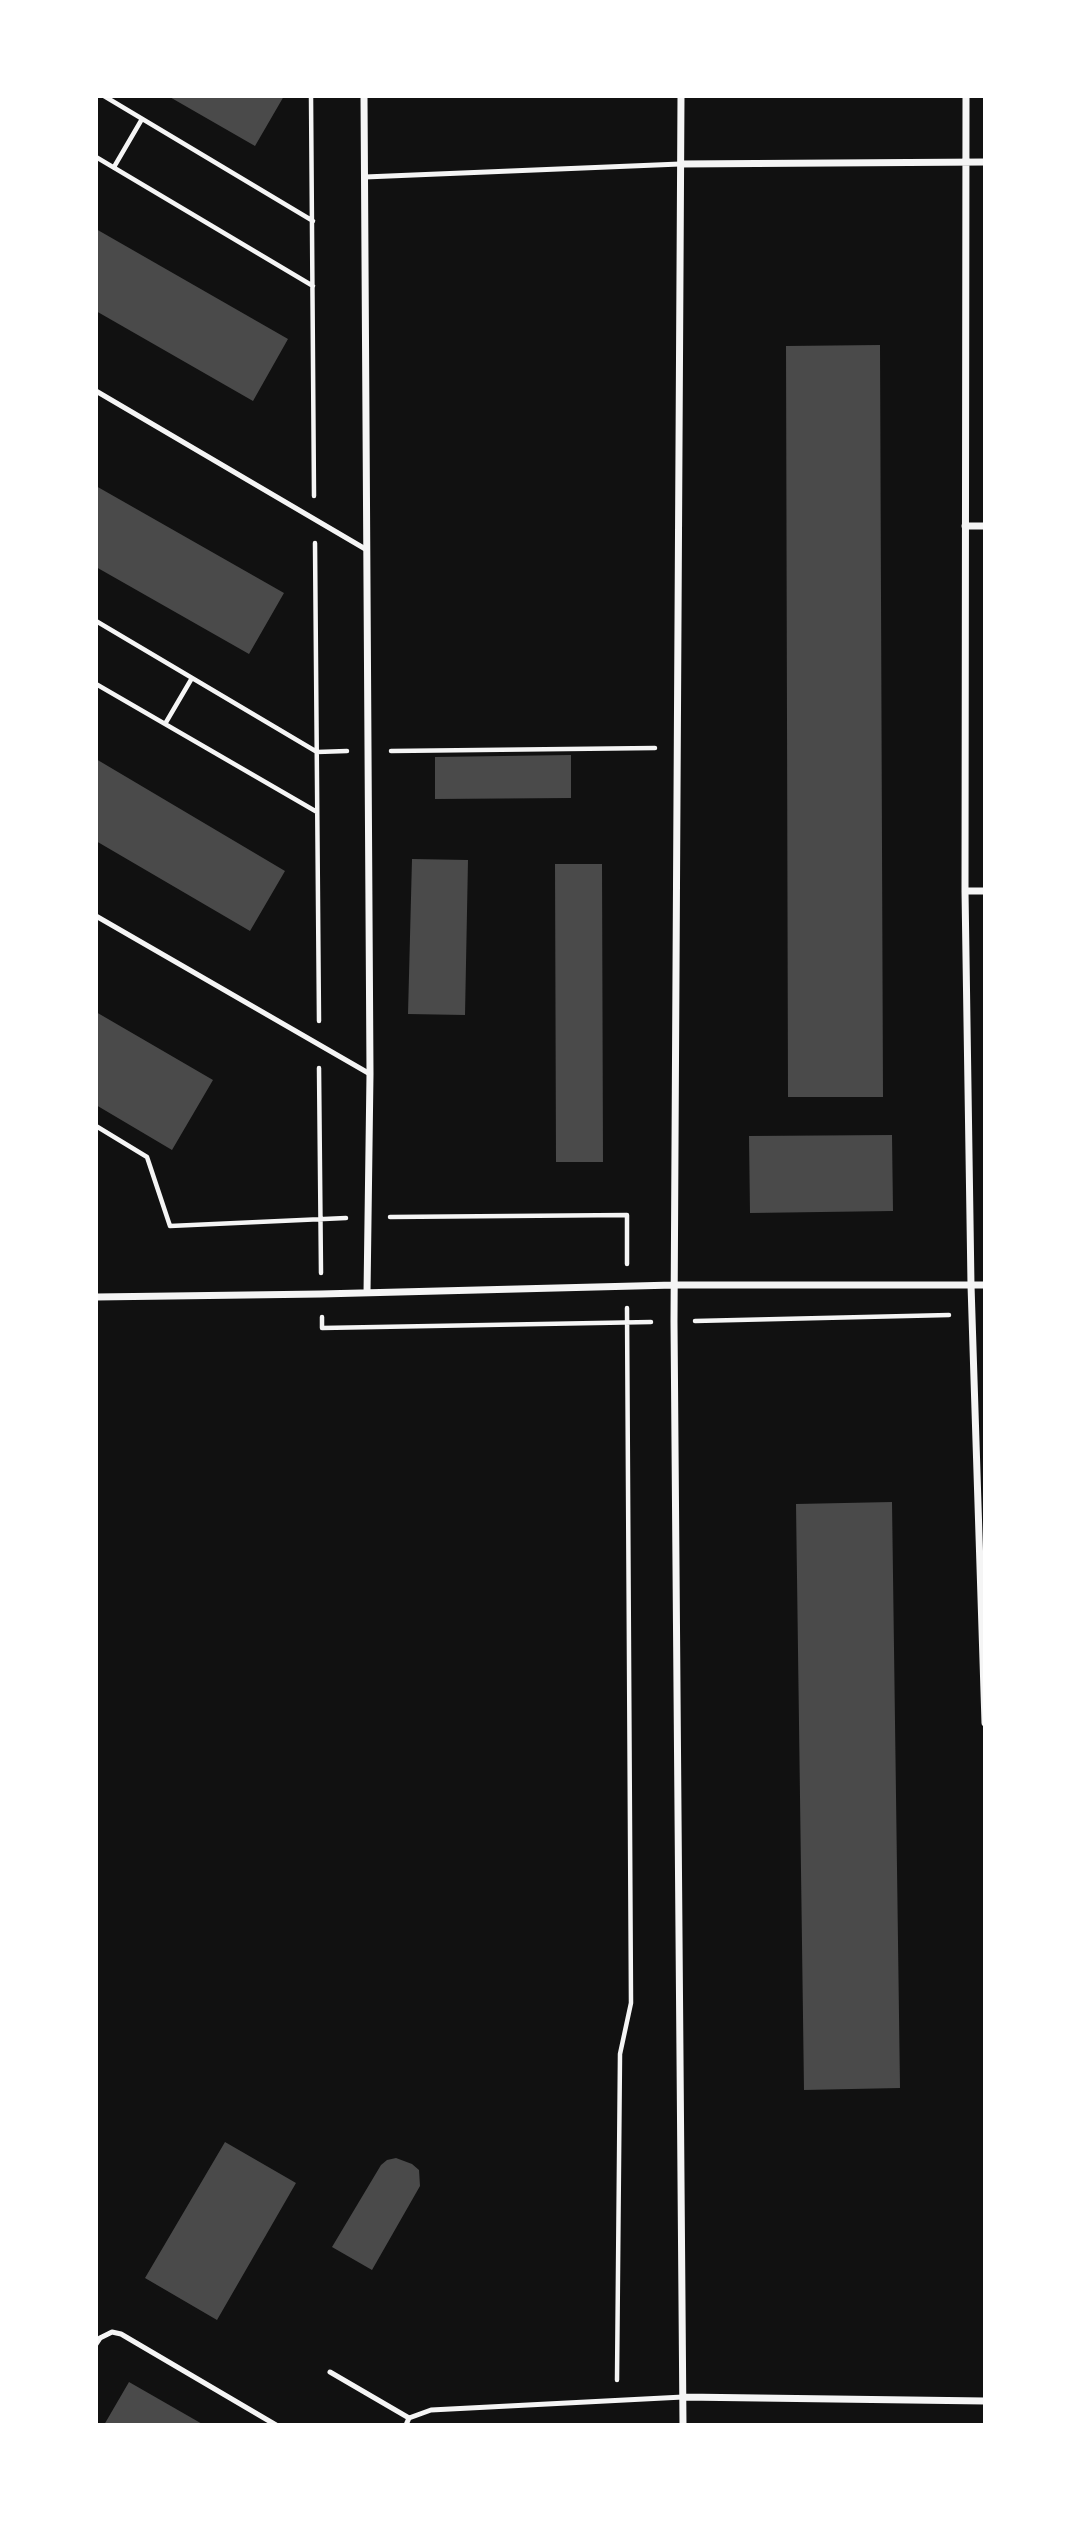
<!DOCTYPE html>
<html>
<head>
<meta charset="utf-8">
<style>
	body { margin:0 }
	#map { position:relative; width:1081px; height:2521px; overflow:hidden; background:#111; font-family:"Fira Sans Condensed",sans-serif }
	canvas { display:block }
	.frame { position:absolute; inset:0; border:98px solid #fff; pointer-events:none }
</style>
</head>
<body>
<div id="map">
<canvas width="1081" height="2521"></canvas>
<div class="frame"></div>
</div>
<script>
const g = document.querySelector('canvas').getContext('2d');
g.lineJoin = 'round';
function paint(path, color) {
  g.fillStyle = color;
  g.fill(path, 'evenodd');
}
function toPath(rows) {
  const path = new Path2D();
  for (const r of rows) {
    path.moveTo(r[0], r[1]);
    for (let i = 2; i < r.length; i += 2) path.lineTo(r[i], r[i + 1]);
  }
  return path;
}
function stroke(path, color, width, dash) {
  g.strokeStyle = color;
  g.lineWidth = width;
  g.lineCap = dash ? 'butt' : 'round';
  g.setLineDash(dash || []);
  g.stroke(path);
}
const building = toPath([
	[168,96,284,96,255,146],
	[96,229,288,339,253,401,96,311],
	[880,345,883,1097,788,1097,786,346],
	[96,486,284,593,249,654,96,567],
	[571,755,571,798,435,799,435,757],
	[96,759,285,871,250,931,96,841],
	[412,859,468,860,465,1015,408,1014],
	[555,864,602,864,603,1162,556,1162],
	[96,1012,213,1080,172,1150,96,1105],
	[892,1135,893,1211,750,1213,749,1136],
	[892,1502,900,2088,804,2090,796,1504],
	[225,2142,296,2183,217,2320,145,2278],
	[396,2158,412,2164,419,2170,420,2186,372,2270,332,2247,381,2165,387,2160],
	[129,2382,204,2425,104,2425]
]);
const path = toPath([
	[104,96,313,221],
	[311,96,314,496],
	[96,157,313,286],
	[114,167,142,119],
	[315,543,319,1021],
	[96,621,317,752,347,751],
	[96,684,317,812],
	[165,724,192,678],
	[391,751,655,748],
	[319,1068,321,1273],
	[96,1126,147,1157,170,1226,346,1218],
	[390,1217,627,1215,627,1264],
	[322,1317,322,1328,651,1322],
	[695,1321,949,1315],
	[617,2380,620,2054,631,2003,627,1308]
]);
const service = toPath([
	[365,177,680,164],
	[96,391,367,550],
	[96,916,370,1074],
	[96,2344,100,2338,112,2332,121,2334,276,2425],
	[330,2372,409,2418],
	[406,2425,409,2418,431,2410,683,2397]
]);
const minor = toPath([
	[364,96,370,1074,367,1293],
	[681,96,674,1321,683,2425],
	[966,96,965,891,971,1285,985,1723],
	[680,164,985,162],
	[965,526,985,526],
	[965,891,985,891],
	[96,1297,321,1294,674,1285,985,1285],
	[683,2397,985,2401]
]);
paint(building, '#4a4a4a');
stroke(path, '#f5f5f5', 4.5);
stroke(service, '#f5f5f5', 5);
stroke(minor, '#f5f5f5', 7);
</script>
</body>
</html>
